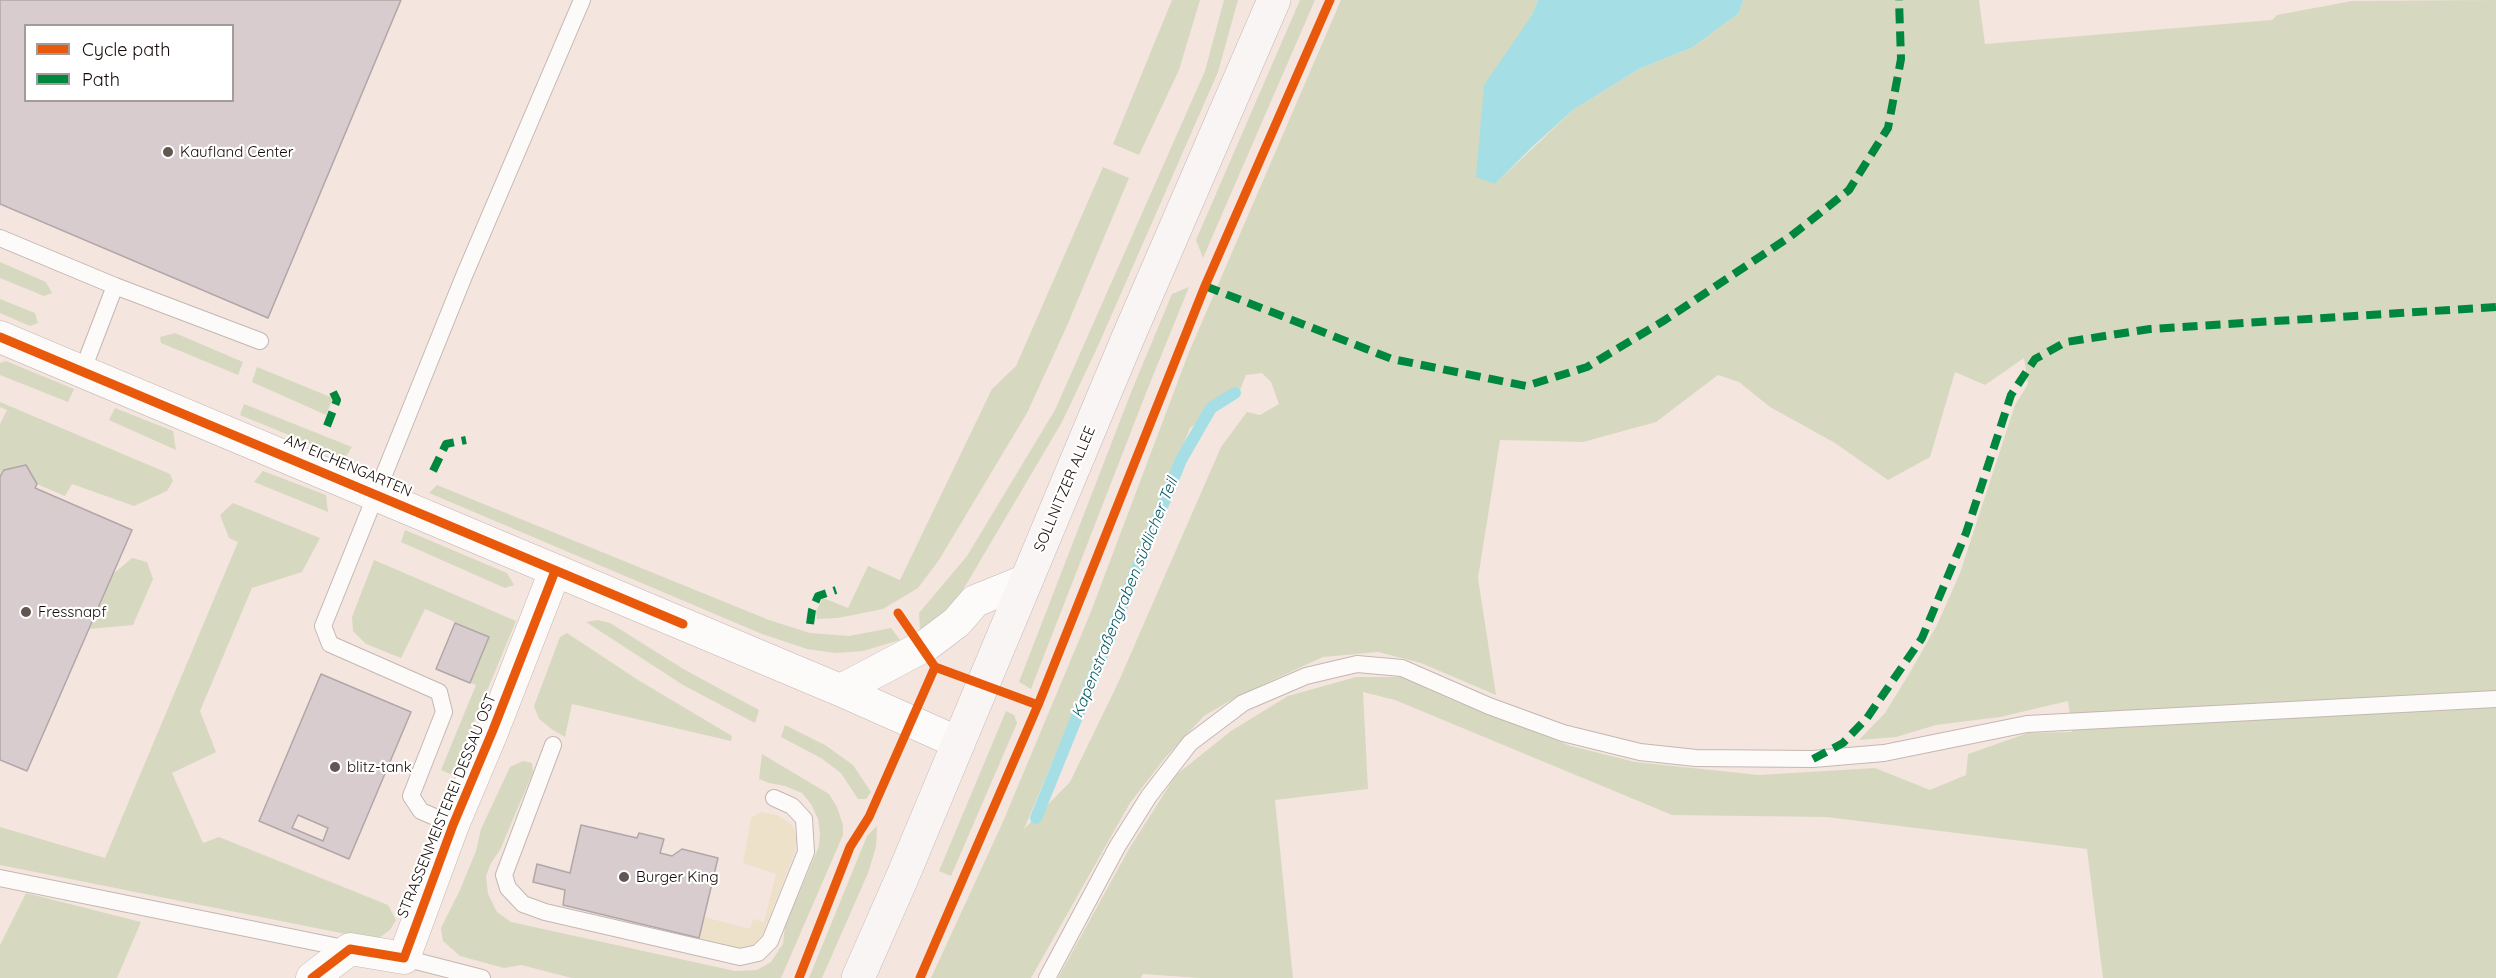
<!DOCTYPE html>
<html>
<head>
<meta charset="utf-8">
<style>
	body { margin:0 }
	#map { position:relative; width:2496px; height:978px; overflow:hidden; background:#f4e5df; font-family:Quicksand,sans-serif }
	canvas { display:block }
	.legend { position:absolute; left:24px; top:24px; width:210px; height:78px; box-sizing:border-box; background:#fff; border:2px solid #a19d9b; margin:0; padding:8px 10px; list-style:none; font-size:18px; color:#140906 }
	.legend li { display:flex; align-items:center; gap:12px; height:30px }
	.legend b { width:30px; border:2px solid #a19d9b }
</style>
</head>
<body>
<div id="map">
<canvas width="2496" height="978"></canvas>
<ul class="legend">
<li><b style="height:8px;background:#e8590c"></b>Cycle path</li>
<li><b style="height:8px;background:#00873e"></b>Path</li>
</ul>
</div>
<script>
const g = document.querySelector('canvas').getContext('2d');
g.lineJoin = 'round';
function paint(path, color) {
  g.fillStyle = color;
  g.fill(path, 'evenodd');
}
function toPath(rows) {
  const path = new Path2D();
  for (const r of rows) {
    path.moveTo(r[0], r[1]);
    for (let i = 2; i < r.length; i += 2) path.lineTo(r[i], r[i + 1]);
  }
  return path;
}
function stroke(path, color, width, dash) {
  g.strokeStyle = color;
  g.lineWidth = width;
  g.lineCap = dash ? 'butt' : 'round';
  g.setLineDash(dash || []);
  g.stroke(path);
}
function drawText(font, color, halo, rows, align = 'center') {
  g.font = font + ' Quicksand,sans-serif';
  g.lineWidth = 4.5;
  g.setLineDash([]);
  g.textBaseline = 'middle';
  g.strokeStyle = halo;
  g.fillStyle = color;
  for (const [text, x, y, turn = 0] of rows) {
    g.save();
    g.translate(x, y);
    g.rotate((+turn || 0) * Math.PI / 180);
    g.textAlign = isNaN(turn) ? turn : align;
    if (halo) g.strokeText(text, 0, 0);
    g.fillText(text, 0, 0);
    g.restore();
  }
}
const green = toPath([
	[1172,0,1200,0,1179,70,1139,155,1113,144],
	[1224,0,1238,0,1218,72,1098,346,1062,422,960,595,938,618,920,629,919,613,967,556,1055,410,1205,71],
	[1300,0,1315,0,1203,258,1196,240],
	[1341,0,1538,0,1532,15,1495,184,1573,110,1639,69,1693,47,1739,13,1743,0,1979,0,1985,44,2272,20,2277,15,2352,1,2496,0,2496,978,2103,978,2087,849,1826,817,1672,815,1395,700,1363,692,1368,789,1275,800,1293,978,1200,978,1143,974,1141,978,1058,978,1129,849,1176,775,1231,731,1288,696,1356,677,1402,677,1452,700,1571,746,1635,762,1759,775,1875,768,1930,790,1966,775,1968,754,2028,733,2072,732,2068,701,2000,717,1936,725,1896,737,1859,740,1885,713,1909,674,1937,625,1960,573,2015,405,2028,384,2024,358,1985,385,1955,372,1930,457,1888,480,1835,443,1770,407,1739,382,1718,375,1656,422,1583,442,1500,440,1478,578,1496,695,1421,663,1378,652,1323,657,1238,696,1204,716,1165,758,1130,803,1031,978,931,978,1002,824,1090,614,1189,352],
	[1262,373,1271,382,1279,404,1260,415,1247,412,1221,447,1118,683,1070,782,1024,829,1147,538,1190,428,1238,395,1246,375],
	[1103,167,1129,178,1066,328,1027,413,939,560,918,588,883,609,838,618,817,619,816,611,823,598,848,608,868,566,900,580,992,389,1016,366],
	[0,262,46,282,52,293,44,296,0,278],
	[1189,287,1146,393,1031,689,1019,682,1132,390,1172,294],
	[0,299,35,313,38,323,30,326,0,313],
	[175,333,243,362,238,375,161,343,160,337],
	[6,361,74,389,68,402,0,375,0,363],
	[257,367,333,398,326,415,252,382],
	[0,402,170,474,173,481,167,491,134,506,72,484,65,496,37,484,26,465,4,470,0,477,0,424,7,410,0,407],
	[244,404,352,447,345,458,240,415],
	[115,408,173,431,176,450,109,420],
	[263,471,326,495,328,512,254,482],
	[437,485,769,620,810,633,849,636,891,628,900,640,863,651,836,653,807,649,762,634,429,493],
	[233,503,320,538,302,572,252,588,200,711,216,752,172,773,203,843,219,837,388,905,396,920,390,930,376,940,0,865,0,827,105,858,238,542,229,538,220,515],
	[405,530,507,573,514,585,505,588,401,542],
	[132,558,147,562,153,579,133,625,90,629,113,574],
	[374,560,516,621,452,775,441,770,476,685,470,683,489,637,425,609,401,658,366,644,353,631,352,617],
	[598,620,610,623,685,670,759,710,755,723,683,685,586,622],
	[567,633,638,680,732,736,731,741,572,704,565,737,553,730,539,719,534,706,560,637],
	[1006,711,1014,715,1017,723,951,876,939,871],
	[785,725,825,745,853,765,871,792,866,799,858,799,841,773,821,758,781,737],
	[762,754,829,794,837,807,843,825,843,835,781,978,572,978,521,965,504,968,460,956,443,941,441,928,460,890,476,851,481,829,510,767,523,761,532,763,533,772,500,850,491,863,486,876,488,894,497,912,511,922,735,971,757,970,771,962,783,944,785,926,819,846,820,833,818,819,811,804,802,793,785,786,769,783,759,779],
	[877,826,876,847,868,873,822,978,809,978,867,836],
	[26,893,141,922,117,978,0,978,0,945]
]);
const sand = toPath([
	[761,812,777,815,792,825,797,838,795,852,761,938,751,948,742,949,724,946,699,938,704,917,750,929,753,919,764,922,776,874,743,863,751,818]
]);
const water = toPath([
	[1538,0,1743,0,1739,13,1693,47,1639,69,1573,110,1532,147,1495,184,1476,177,1484,85,1532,15]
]);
const stream = toPath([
	[1036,818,1181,460,1211,408,1235,393]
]);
const building = toPath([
	[0,0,401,0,268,318,0,204,0,0],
	[26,26,232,26,232,100,26,100,26,26],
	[26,465,37,484,35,488,132,530,27,771,0,760,0,477,4,470,26,465],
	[455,623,489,637,470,683,436,669,455,623],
	[321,674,411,712,349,859,259,821,321,674],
	[298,815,328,828,323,841,292,828,298,815],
	[581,825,637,838,639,833,664,839,660,853,672,856,682,849,718,858,699,938,563,905,565,890,533,882,537,864,570,873,581,825]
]);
const service = toPath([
	[0,238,115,286,260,341],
	[82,372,115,286],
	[553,745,504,875,508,888,523,904,545,912,740,957,758,953,770,941,806,852,804,819,792,806,774,798],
	[453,825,421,811,411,796,444,712,439,692,330,644,323,626,464,276,582,0],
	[0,878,349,949],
	[404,958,482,978],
	[1047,978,1117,847,1149,796,1190,743,1243,703,1306,676,1357,664,1402,668,1489,706,1563,733,1640,752,1696,758,1813,759,1884,753,2027,724,2496,699]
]);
const minor = toPath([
	[0,337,847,693,959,743],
	[841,690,928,644,957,622,975,601,1027,580],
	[312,978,350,949,404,958,453,825,493,730,555,571]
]);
const secondary = toPath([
	[858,978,902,878,1127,340,1274,0]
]);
const quiet = toPath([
	[1205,286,1392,359,1526,386,1587,367,1665,320,1791,236,1849,190,1888,128,1901,59,1899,0],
	[327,426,337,400,333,392],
	[433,471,446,444,466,440],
	[810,624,812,610,818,596,836,590],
	[1813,759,1843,743,1867,718,1922,638,1966,533,2011,395,2035,359,2066,342,2150,329,2496,307]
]);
const cycleway = toPath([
	[0,337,683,624],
	[898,613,935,667,1038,705],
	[312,978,350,949,404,958,453,825,493,730,555,571],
	[799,978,850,847,869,817,935,667],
	[920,978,1038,705,1205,286,1330,0]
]);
const markers = [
	[168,152,6,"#625652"],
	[26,612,6,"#625652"],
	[335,767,6,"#625652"],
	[624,877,6,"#625652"]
];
const poiNames = [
	["Kaufland Center",180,152],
	["Fressnapf",38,612],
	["blitz-tank",347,767],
	["Burger King",636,877]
];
const streetNames = [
	["AM EICHENGARTEN",348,466,23],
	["SOLLNITZER ALLEE",1065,489,-67],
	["STRASSENMEISTEREI DESSAU OST",447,806,-68]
];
const waterNames = [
	["Kapenstraßengraben südlicher Teil",1125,598,-68]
];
paint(green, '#d6d9bf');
paint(sand, '#ede1ca');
paint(water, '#a5dfe5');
stroke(stream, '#a5dfe5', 12);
paint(building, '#d8ccce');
stroke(building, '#b1a6a8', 1.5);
stroke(service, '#c4b7b2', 18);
stroke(minor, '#c4b7b2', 33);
stroke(secondary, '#c4b7b2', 34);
stroke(service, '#fdfbfa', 16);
stroke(minor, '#fdfbfa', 32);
stroke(secondary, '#faf5f5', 33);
stroke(quiet, '#00873e', 8, [15, 8]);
stroke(cycleway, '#e8590c', 9);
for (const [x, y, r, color] of markers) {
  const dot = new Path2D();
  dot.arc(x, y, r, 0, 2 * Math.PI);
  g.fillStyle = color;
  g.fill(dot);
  stroke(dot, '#fff', 2);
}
drawText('15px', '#140906', '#fff', poiNames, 'left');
drawText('15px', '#140906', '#fff', streetNames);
drawText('italic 16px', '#055961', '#fff', waterNames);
</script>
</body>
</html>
